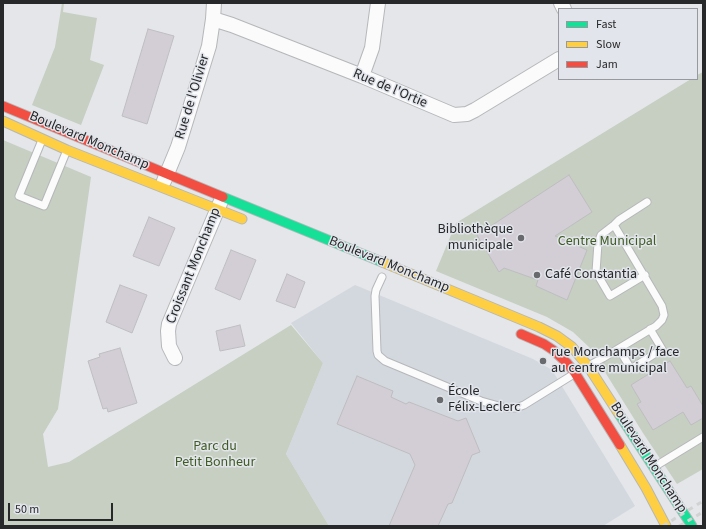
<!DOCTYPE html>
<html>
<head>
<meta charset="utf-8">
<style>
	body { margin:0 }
	#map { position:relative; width:706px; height:529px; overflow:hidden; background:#e4e6e9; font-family:"Source Sans 3",sans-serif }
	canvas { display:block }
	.frame { position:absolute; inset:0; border:4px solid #27282a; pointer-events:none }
	.legend { position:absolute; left:558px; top:8px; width:140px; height:72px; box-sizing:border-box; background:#e2e5eb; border:1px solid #97999e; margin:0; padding:5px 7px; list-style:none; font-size:12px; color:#27282a }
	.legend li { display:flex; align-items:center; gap:8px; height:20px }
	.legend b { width:20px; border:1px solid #97999e }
	.scale { position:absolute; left:8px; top:503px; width:105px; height:18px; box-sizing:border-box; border:2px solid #27282a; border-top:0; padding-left:5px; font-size:12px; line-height:14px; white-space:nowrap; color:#27282a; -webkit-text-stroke:3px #e2e5eb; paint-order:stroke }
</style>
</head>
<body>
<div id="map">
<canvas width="706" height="529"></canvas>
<div class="frame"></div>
<ul class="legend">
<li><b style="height:5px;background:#16e098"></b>Fast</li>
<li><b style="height:5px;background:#ffcf43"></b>Slow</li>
<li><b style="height:5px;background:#f24e42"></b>Jam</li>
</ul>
<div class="scale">50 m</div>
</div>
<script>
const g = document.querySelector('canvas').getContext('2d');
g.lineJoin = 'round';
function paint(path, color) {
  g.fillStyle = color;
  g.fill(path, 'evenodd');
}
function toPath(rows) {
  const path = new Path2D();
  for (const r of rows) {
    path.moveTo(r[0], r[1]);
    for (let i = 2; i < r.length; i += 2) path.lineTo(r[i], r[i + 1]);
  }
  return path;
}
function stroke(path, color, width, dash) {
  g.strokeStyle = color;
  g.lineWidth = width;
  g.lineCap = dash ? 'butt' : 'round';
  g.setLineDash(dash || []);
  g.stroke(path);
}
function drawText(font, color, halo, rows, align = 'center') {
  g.font = font + ' "Source Sans 3",sans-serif';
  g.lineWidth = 3;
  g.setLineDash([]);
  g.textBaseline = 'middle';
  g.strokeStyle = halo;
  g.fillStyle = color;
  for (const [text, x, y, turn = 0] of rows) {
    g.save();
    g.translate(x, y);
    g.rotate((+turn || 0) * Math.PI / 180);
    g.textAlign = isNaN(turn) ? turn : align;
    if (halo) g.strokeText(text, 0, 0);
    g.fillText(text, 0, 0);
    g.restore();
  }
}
const built = toPath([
	[355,285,533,359,552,370,635,506,603,526,329,526,286,454,323,363,291,323]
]);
const green = toPath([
	[62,3,64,3,63,12,97,18,90,60,104,65,81,125,32,105,55,47],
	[703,72,703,469,677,484,643,433,590,348,573,332,547,317,436,271,456,223,691,79,697,79,697,75],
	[3,140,91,177,58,409,43,434,48,467,69,462,291,325,323,363,286,454,329,526,3,526]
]);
const building = toPath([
	[148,29,174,36,147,124,122,116,148,29],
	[569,175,592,212,555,236,587,250,567,300,536,286,538,280,504,268,499,272,477,235,569,175],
	[149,217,175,228,159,266,133,256,149,217],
	[231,250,256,260,240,300,215,289,231,250],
	[287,274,305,282,295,308,276,301,287,274],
	[120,285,147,295,132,333,106,322,120,285],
	[240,325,245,346,220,351,216,331,240,325],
	[120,348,137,403,108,412,107,408,103,409,88,361,100,357,99,354,120,348],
	[670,361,687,388,691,386,703,406,703,418,691,425,683,412,653,430,637,404,641,402,631,385,670,361],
	[357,376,393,391,391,397,406,404,409,402,458,421,466,418,480,452,472,455,452,503,448,504,438,526,389,526,415,465,410,454,337,424,357,376]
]);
const lane = toPath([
	[42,140,19,196,44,206,67,150],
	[645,275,610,296,596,272,598,243,601,235,614,225,619,220,647,202],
	[382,277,376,290,375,296,377,351,378,355,385,361,481,401,506,408,516,408,524,405,574,374],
	[619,349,631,369,662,349,650,329],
	[590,365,603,358,656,326,662,320,664,315,662,306,614,225],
	[654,467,703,437]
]);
const street = toPath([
	[561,3,564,9],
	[213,19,232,25,362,76,454,115,467,114,475,110,559,59],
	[362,76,372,48,378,3],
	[164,181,178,147,209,46,213,19,214,3],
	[175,358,169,346,168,331,169,324,221,201]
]);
const fast = toPath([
	[223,197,382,262],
	[619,414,692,526]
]);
const slow = toPath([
	[3,121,67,150,242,219],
	[382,262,539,327,557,336,572,347,588,366,619,414],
	[620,445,646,488,666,526]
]);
const jam = toPath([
	[3,106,223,197],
	[521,334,544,344,553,350,567,363,575,373,620,445]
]);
const rail = toPath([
	[663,526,703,501],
	[679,526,703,512]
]);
const markers = [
	[521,238,4,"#696a6d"],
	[537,275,4,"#696a6d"],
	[543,361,4,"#696a6d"],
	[440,400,4,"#696a6d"]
];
const streetNames = [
	["Rue de l'Ortie",390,89,23],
	["Rue de l'Olivier",193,97,-73],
	["Boulevard Monchamp",89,141,23],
	["Boulevard Monchamp",389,265,22],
	["Croissant Monchamp",194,266,-68],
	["Boulevard Monchamp",648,458,57]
];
const poiNames = [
	["Bibliothèque",513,230,"right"],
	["municipale",513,246,"right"],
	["Café Constantia",545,275],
	["rue Monchamps / face",551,353],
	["au centre municipal",551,369],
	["École",448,392],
	["Félix-Leclerc",448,408]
];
const parkNames = [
	["Centre Municipal",607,242],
	["Parc du",215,447],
	["Petit Bonheur",215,463]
];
paint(built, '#d3d8df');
paint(green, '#c6cfc2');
paint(building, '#d3ced6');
stroke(building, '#bebec0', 1);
stroke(lane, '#b5b7b9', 9);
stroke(street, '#b5b7b9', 16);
stroke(fast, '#b5b7b9', 11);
stroke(slow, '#b5b7b9', 11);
stroke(jam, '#b5b7b9', 11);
stroke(lane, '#fbfbfc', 7);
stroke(street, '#fbfbfc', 14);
stroke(fast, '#16e098', 9);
stroke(slow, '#ffcf43', 9);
stroke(jam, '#f24e42', 9);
stroke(rail, '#d1d2d2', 3, [5, 5]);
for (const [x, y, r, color] of markers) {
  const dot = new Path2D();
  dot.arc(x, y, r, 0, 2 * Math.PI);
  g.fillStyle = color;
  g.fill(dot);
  stroke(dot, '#e2e5eb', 1.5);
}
drawText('14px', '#27282a', '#e2e5eb', streetNames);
drawText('14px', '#27282a', '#e2e5eb', poiNames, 'left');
drawText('14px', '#3f5b22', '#e2e5eb', parkNames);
</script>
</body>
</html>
